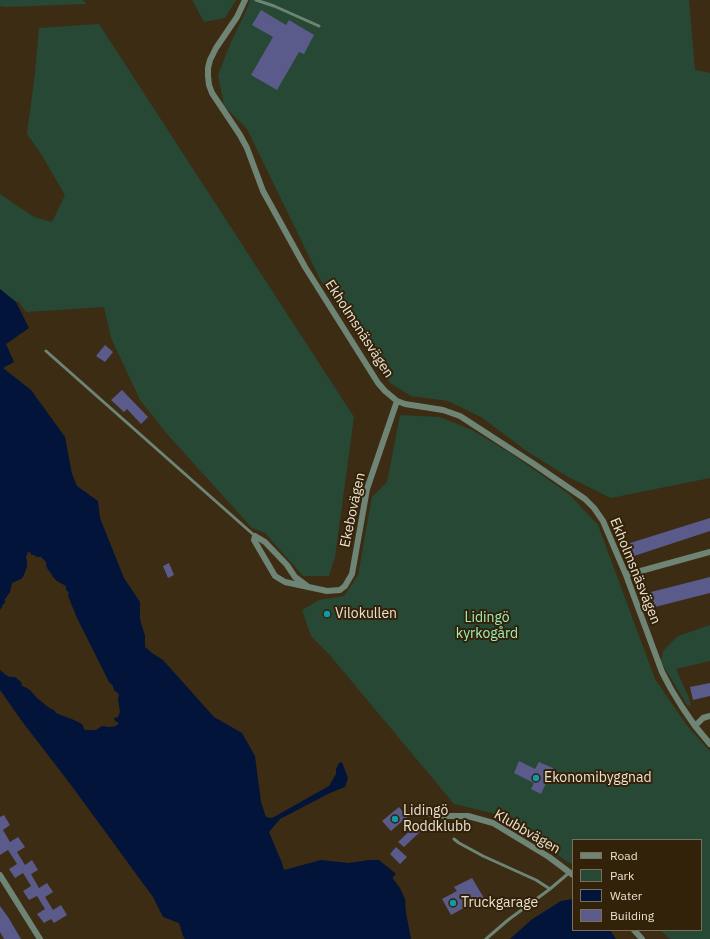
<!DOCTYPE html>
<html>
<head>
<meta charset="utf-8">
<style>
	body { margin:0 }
	#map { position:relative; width:710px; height:939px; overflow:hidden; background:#3c2c14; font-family:"IBM Plex Sans",sans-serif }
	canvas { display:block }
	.legend { position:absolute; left:572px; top:839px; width:130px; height:92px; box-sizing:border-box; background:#322209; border:1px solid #7c6f5a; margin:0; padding:5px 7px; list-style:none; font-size:12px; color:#ece2d3 }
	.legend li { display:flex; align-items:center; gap:8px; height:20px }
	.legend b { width:20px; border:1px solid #7c6f5a }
</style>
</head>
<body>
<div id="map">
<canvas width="710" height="939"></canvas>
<ul class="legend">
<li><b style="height:5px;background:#6e8576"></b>Road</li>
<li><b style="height:11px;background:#264835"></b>Park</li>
<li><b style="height:11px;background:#021439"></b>Water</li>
<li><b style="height:11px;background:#5a5b8b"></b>Building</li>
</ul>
</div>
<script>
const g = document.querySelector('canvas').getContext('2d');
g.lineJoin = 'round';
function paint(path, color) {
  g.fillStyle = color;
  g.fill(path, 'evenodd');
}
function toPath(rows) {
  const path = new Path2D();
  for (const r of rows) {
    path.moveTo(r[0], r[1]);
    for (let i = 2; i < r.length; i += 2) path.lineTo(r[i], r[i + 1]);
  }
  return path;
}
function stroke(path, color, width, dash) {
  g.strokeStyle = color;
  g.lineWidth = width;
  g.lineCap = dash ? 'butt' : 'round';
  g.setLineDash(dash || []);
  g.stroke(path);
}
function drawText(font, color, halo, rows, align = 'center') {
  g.font = font + ' "IBM Plex Sans",sans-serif';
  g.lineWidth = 4;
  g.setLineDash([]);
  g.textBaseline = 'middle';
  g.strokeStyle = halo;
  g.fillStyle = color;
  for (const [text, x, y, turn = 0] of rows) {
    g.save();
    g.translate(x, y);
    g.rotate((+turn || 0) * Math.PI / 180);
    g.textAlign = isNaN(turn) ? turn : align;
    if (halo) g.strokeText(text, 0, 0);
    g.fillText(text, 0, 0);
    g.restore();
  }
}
const green = toPath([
	[0,0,83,0,86,4,5,7,0,6],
	[192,0,236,0,225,18,204,22],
	[250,0,689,0,695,70,710,73,710,478,611,498,568,477,528,452,481,417,448,401,411,396,390,383,375,362,320,279,247,129,224,106,218,75,231,42,246,11],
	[99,24,354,417,335,557,329,576,303,576,265,533,252,528,167,434,140,400,111,338,104,307,26,312,18,301,16,302,0,289,0,194,34,217,52,222,65,195,41,154,27,134,35,73,39,28],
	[400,415,440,417,472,430,510,453,569,494,598,525,655,679,688,727,710,751,710,939,670,939,660,930,701,930,701,840,573,840,573,865,496,814,454,804,328,653,311,636,302,610,319,600,344,596,358,575,372,497,387,482],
	[710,625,710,661,676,669,689,698,691,706,687,705,661,662,663,651,678,636]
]);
const water = toPath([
	[0,289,16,302,29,328,6,344,14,362,3,368,31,390,65,437,72,474,77,486,98,501,100,518,124,578,140,602,140,619,145,636,145,647,152,653,163,660,214,717,242,733,255,756,261,802,266,817,272,818,329,786,336,774,336,769,339,763,342,762,348,778,345,787,330,793,280,819,269,832,282,863,284,870,321,860,349,863,369,860,379,860,396,874,393,877,393,879,400,888,405,899,406,913,411,939,185,939,183,936,179,923,163,917,153,897,71,785,21,720,0,690,0,670,6,675,10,677,15,677,20,681,22,683,21,685,30,690,37,698,48,707,55,711,55,712,56,713,74,720,82,724,83,726,84,729,86,730,96,730,102,726,109,727,116,726,119,723,115,721,114,718,118,717,120,712,118,699,119,694,114,690,113,686,109,682,77,618,68,596,69,593,66,590,66,586,57,581,54,578,47,568,46,564,46,562,41,557,37,557,34,555,31,555,31,553,28,552,26,557,27,562,27,567,23,577,21,579,12,583,10,592,5,599,5,603,3,604,2,607,0,610],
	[573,899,573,930,610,930,616,939,510,939,531,920,561,901]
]);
const building = toPath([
	[261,10,286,25,289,20,314,35,304,54,299,52,277,90,251,75,273,37,252,25],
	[105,345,113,352,105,362,96,356],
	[122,390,148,417,141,424,127,409,124,412,111,400],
	[710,518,710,531,634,556,630,543],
	[169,563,174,575,168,578,163,566],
	[710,577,710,593,655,607,651,592],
	[710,683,710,696,693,700,690,687],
	[519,761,535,769,539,762,553,768,541,794,531,789,534,783,514,773],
	[399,807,407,817,391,831,382,821],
	[4,815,10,825,3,830,10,842,18,837,25,847,17,852,25,865,32,860,38,870,31,874,39,888,47,883,53,892,45,897,53,910,61,905,67,915,54,923,51,919,44,923,37,914,45,909,37,896,29,900,23,891,31,886,23,873,15,878,9,869,17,864,8,850,0,855,0,817],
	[418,823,423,829,404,847,398,842],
	[396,847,407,857,400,864,390,854],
	[472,878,484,898,478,901,478,900,451,915,442,899,457,891,454,887],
	[0,906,8,917,21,939,4,939,0,932]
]);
const service = toPath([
	[256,0,274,6,319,26],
	[46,351,255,536],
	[454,839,459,843,483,856,536,880,550,889],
	[486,939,508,920,550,889,570,872]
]);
const minor = toPath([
	[245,0,237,17,216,48,210,60,208,68,208,76,209,85,212,93,240,135,247,148,263,191,305,267,378,383,385,391,397,401,405,404,443,410,460,416,534,464,585,499,594,508,603,521,626,575,662,672,671,689,682,707,695,726,710,744],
	[626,575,710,552],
	[307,586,295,577,287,565,265,542,255,536,254,540,275,576,285,582,327,591,340,590,345,586,352,574,367,489,397,401],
	[695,726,703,718,710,716],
	[418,812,444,816,468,816,493,823,549,857,573,875],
	[0,875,40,939],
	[634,930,642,939]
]);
const markers = [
	[327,614,4,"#0f9aa8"],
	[536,778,4,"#0f9aa8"],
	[395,819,4,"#0f9aa8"],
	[453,903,4,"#0f9aa8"]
];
const streetNames = [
	["Ekholmsnäsvägen",359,329,57],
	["Ekebovägen",353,510,-78],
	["Ekholmsnäsvägen",635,571,68],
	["Klubbvägen",527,832,30]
];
const poiNames = [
	["Vilokullen",335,614],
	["Ekonomibyggnad",544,778],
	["Lidingö",403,811],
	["Roddklubb",403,827],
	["Truckgarage",461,903]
];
const parkNames = [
	["Lidingö",487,618],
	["kyrkogård",487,634]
];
paint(green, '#264835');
paint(water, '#021439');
paint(building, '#5a5b8b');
stroke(service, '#6e8576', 3);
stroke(minor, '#6e8576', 6);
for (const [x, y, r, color] of markers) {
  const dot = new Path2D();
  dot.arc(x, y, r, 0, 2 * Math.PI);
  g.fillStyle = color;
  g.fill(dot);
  stroke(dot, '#322209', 1.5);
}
drawText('14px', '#ece2d3', '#322209', streetNames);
drawText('14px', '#ece2d3', '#322209', poiNames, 'left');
drawText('14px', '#9aefbf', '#322209', parkNames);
</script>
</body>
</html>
